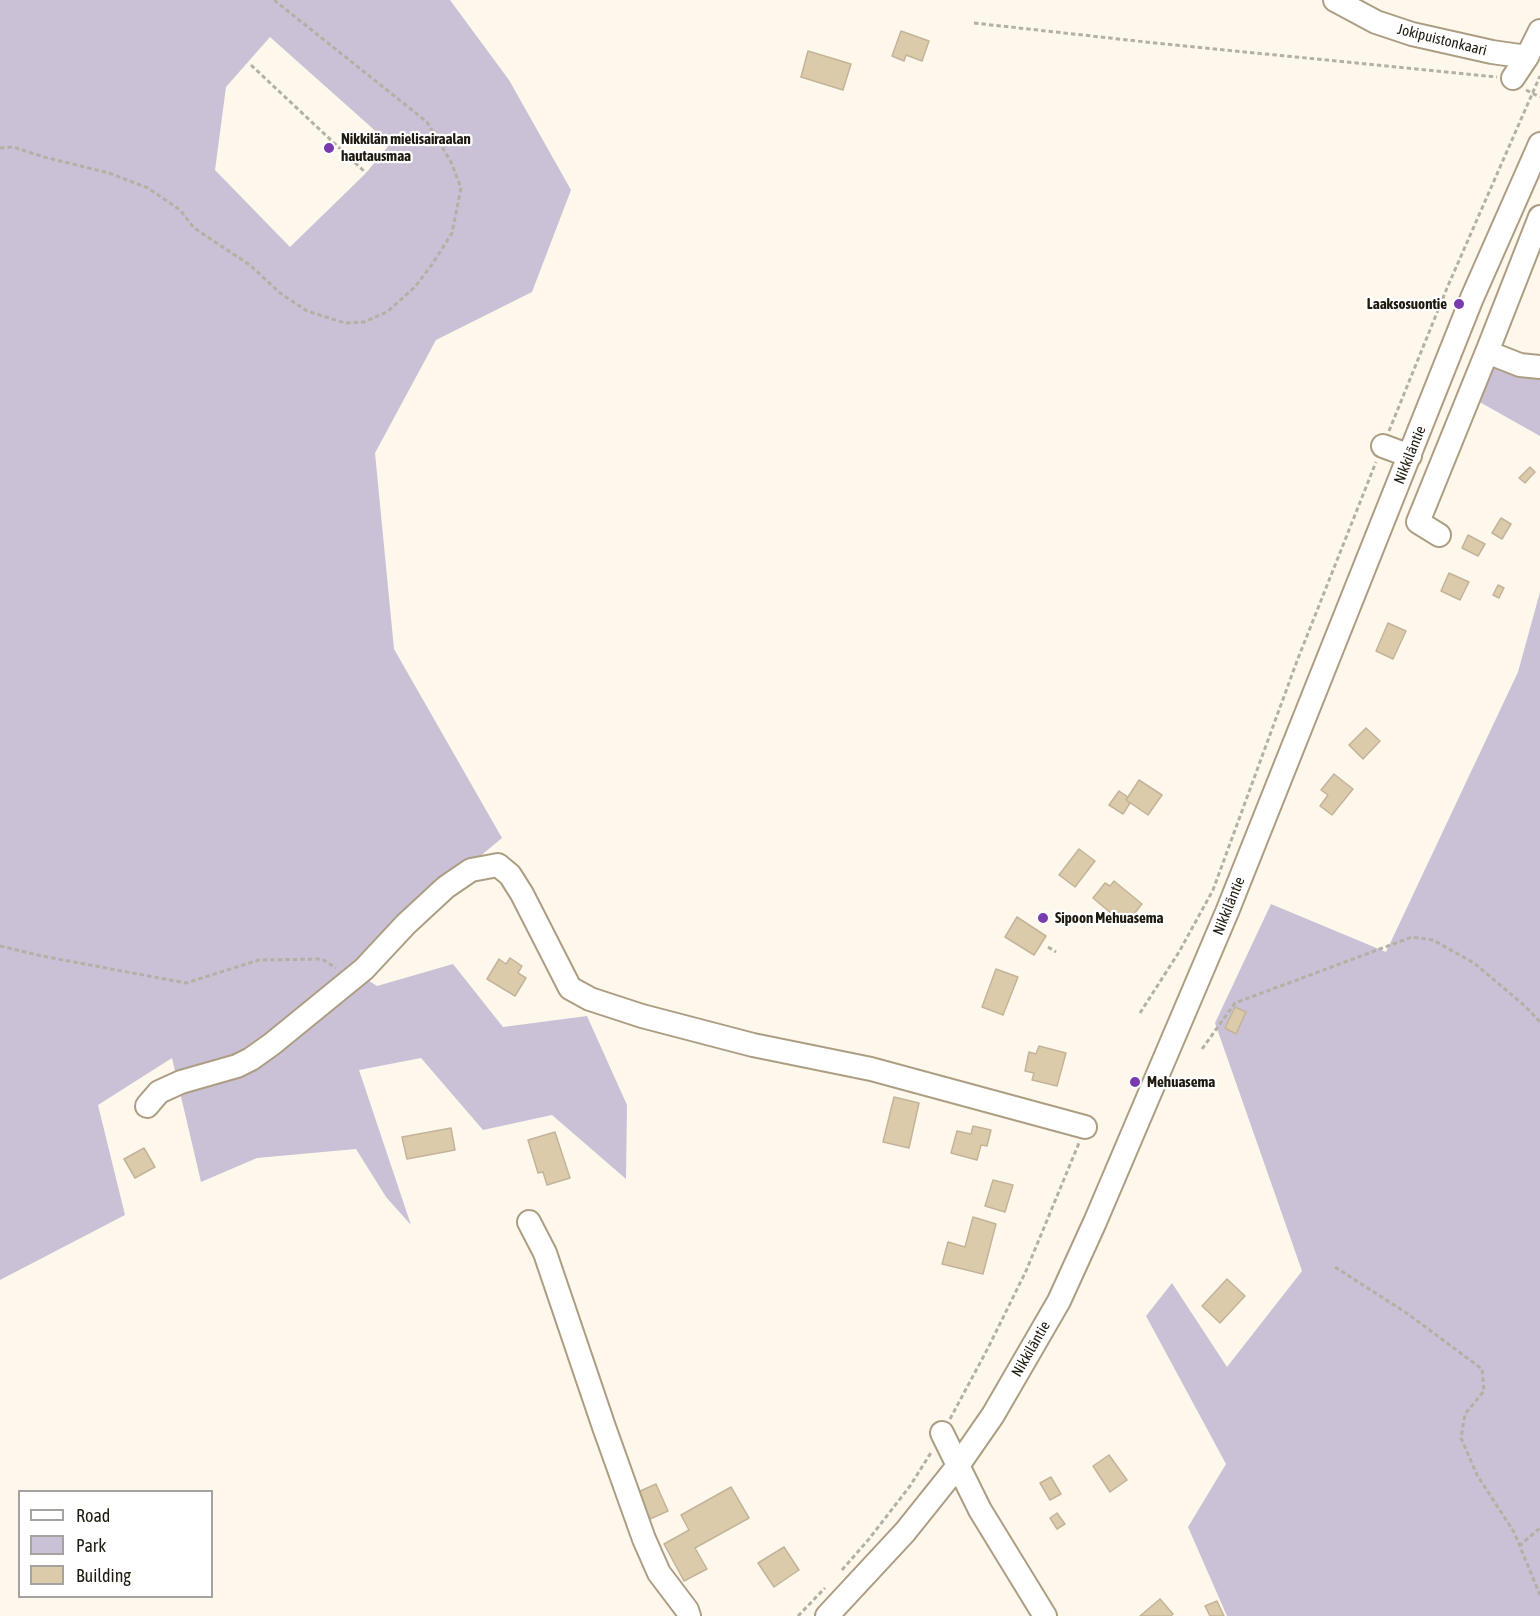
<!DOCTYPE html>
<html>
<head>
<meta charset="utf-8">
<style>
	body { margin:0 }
	#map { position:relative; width:1540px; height:1616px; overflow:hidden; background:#fef8ec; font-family:"Asap Condensed",sans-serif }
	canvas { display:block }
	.legend { position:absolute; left:18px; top:1490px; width:195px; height:108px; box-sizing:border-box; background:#fff; border:2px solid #a5a39f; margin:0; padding:8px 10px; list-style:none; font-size:18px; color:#1f1a0f }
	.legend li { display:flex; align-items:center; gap:12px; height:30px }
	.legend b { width:30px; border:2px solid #a5a39f }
</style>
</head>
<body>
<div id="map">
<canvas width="1540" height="1616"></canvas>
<ul class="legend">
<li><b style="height:8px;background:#fff"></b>Road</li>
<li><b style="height:16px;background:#cac1d6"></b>Park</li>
<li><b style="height:16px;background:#dccbab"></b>Building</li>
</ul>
</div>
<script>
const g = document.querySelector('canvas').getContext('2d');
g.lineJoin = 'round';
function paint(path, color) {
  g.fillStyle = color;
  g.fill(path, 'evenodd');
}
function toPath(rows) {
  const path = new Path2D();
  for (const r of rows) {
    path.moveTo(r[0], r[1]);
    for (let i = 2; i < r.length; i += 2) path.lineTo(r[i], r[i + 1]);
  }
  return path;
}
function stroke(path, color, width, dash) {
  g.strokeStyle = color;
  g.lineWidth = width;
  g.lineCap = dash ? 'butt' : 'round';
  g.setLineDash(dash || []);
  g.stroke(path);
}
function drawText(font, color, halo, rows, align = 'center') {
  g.font = font + ' "Asap Condensed",sans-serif';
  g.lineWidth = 4.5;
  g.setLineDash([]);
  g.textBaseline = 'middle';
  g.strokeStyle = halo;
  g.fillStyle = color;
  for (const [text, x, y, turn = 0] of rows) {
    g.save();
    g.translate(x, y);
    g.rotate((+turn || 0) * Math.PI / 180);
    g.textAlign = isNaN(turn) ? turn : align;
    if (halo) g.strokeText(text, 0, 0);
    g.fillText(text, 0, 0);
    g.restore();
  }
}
const green = toPath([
	[0,0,450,0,509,80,571,190,532,292,436,340,375,453,394,649,502,838,347,967,377,986,453,964,503,1027,587,1016,627,1105,626,1179,552,1115,483,1130,421,1058,359,1070,411,1225,386,1197,356,1149,257,1158,201,1182,172,1058,98,1105,125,1215,0,1280],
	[270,37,390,144,366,173,290,247,215,170,226,87],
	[1492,354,1540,367,1540,436,1476,400],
	[1540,592,1540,1616,1227,1616,1188,1527,1226,1464,1146,1316,1172,1283,1227,1367,1302,1271,1215,1023,1271,904,1386,952,1518,672]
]);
const building = toPath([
	[901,31,929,41,922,61,906,55,904,61,892,56,901,31],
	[808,51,851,64,843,90,801,77,808,51],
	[1530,467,1535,472,1525,483,1519,478,1530,467],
	[1501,518,1511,524,1502,539,1492,533,1501,518],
	[1468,535,1485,544,1478,556,1462,548,1468,535],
	[1449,573,1469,582,1460,600,1441,591,1449,573],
	[1498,585,1504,588,1499,598,1493,595,1498,585],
	[1388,623,1406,631,1393,659,1376,651,1388,623],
	[1366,728,1380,741,1363,759,1349,745,1366,728],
	[1334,774,1353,789,1332,815,1320,806,1328,795,1321,790,1334,774],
	[1139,780,1162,795,1148,815,1126,800,1139,780],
	[1119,791,1128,797,1126,800,1130,803,1123,814,1109,805,1119,791],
	[1079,849,1095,861,1075,887,1059,875,1079,849],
	[1114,881,1142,904,1125,925,1093,898,1105,883,1110,886,1114,881],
	[1017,917,1046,936,1034,955,1005,937,1017,917],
	[510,958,522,966,518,973,526,978,515,996,487,979,499,959,506,964,510,958],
	[996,969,1018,977,1003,1015,982,1007,996,969],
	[1235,1007,1246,1012,1236,1034,1225,1028,1235,1007],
	[1039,1046,1066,1053,1057,1086,1032,1080,1034,1073,1025,1071,1029,1052,1036,1054,1039,1046],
	[894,1097,919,1103,909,1148,883,1142,894,1097],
	[973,1126,991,1130,987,1146,981,1145,977,1160,951,1153,957,1131,971,1134,973,1126],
	[451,1128,455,1150,407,1159,402,1137,451,1128],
	[555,1132,570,1178,547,1185,543,1172,538,1173,528,1140,555,1132],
	[144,1148,155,1167,135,1178,124,1159,144,1148],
	[993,1180,1013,1185,1005,1212,985,1206,993,1180],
	[973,1217,996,1224,983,1274,942,1264,948,1242,965,1247,973,1217],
	[1227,1279,1245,1296,1220,1323,1202,1306,1227,1279],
	[1109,1455,1127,1480,1110,1492,1093,1466,1109,1455],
	[1051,1477,1061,1494,1050,1500,1040,1483,1051,1477],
	[656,1484,668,1511,650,1519,638,1492,656,1484],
	[731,1487,749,1518,695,1548,707,1569,684,1581,664,1544,689,1530,681,1515,731,1487],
	[1057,1513,1065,1524,1057,1529,1050,1518,1057,1513],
	[784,1547,799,1570,774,1587,758,1563,784,1547],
	[1160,1599,1173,1614,1171,1616,1140,1616,1160,1599],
	[1217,1601,1224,1616,1210,1616,1205,1606,1217,1601]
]);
const path = toPath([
	[974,23,1155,43,1497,77],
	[251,65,366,173],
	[1526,90,1540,97],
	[0,148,13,147,44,157,109,173,148,188,180,210,194,228,250,265,280,293,307,311,345,323,364,322,387,312,415,287,433,263,452,233,461,188,451,162,427,122,274,0],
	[1389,431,1447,288,1540,76],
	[0,946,42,956,186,983,259,960,322,959,336,968],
	[1048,947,1056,952],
	[1140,1013,1179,952,1213,890,1297,661,1376,462],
	[1202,1049,1235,1003,1412,937,1433,940,1474,963,1525,1006,1540,1022],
	[1335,1267,1408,1314,1482,1369,1484,1391,1465,1414,1461,1438,1477,1475,1514,1532,1540,1595],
	[950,1419,988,1348,1026,1271,1079,1143],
	[1519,1546,1540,1528],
	[842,1570,869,1539,910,1486,932,1451],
	[798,1616,825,1588]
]);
const minor = toPath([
	[1335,0,1376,22,1412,34,1492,52,1527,57,1540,31],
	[1513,78,1527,57],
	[1540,217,1487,352,1520,365,1540,367],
	[1383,446,1410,456],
	[1439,535,1418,522,1487,352],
	[147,1106,159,1092,181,1082,237,1066,251,1059,272,1044,364,969,406,924,446,887,471,870,498,865,510,875,522,894,570,988,590,999,642,1016,753,1045,871,1069,1085,1127],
	[529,1222,545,1253,604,1427,644,1539,659,1573,687,1610,689,1616],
	[942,1433,980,1510,1045,1616],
	[827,1616,905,1532,957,1467,993,1415,1059,1301,1095,1222,1227,912,1472,298,1540,144]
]);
const markers = [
	[329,148,6,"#793bb0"],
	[1459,304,6,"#793bb0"],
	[1043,918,6,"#793bb0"],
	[1135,1082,6,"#793bb0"]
];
const streetNames = [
	["Jokipuistonkaari",1442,40,14],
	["Nikkiläntie",1410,455,-68],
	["Nikkiläntie",1229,906,-68],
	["Nikkiläntie",1031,1349,-60]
];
const poiNames = [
	["Nikkilän mielisairaalan",341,139],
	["hautausmaa",341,156],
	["Laaksosuontie",1447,304,"right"],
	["Sipoon Mehuasema",1055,918],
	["Mehuasema",1147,1082]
];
paint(green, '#cac1d6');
paint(building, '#dccbab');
stroke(building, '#c3b499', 1.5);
stroke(minor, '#ad9e83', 26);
stroke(path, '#b5b0a4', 3, [4.5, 3]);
stroke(minor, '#fff', 22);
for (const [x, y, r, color] of markers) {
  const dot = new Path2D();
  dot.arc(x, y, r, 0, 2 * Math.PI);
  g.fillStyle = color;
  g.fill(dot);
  stroke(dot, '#fff', 2);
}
drawText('15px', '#1f1a0f', '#fff', streetNames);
drawText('bold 15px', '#1f1a0f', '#fff', poiNames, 'left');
</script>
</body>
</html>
